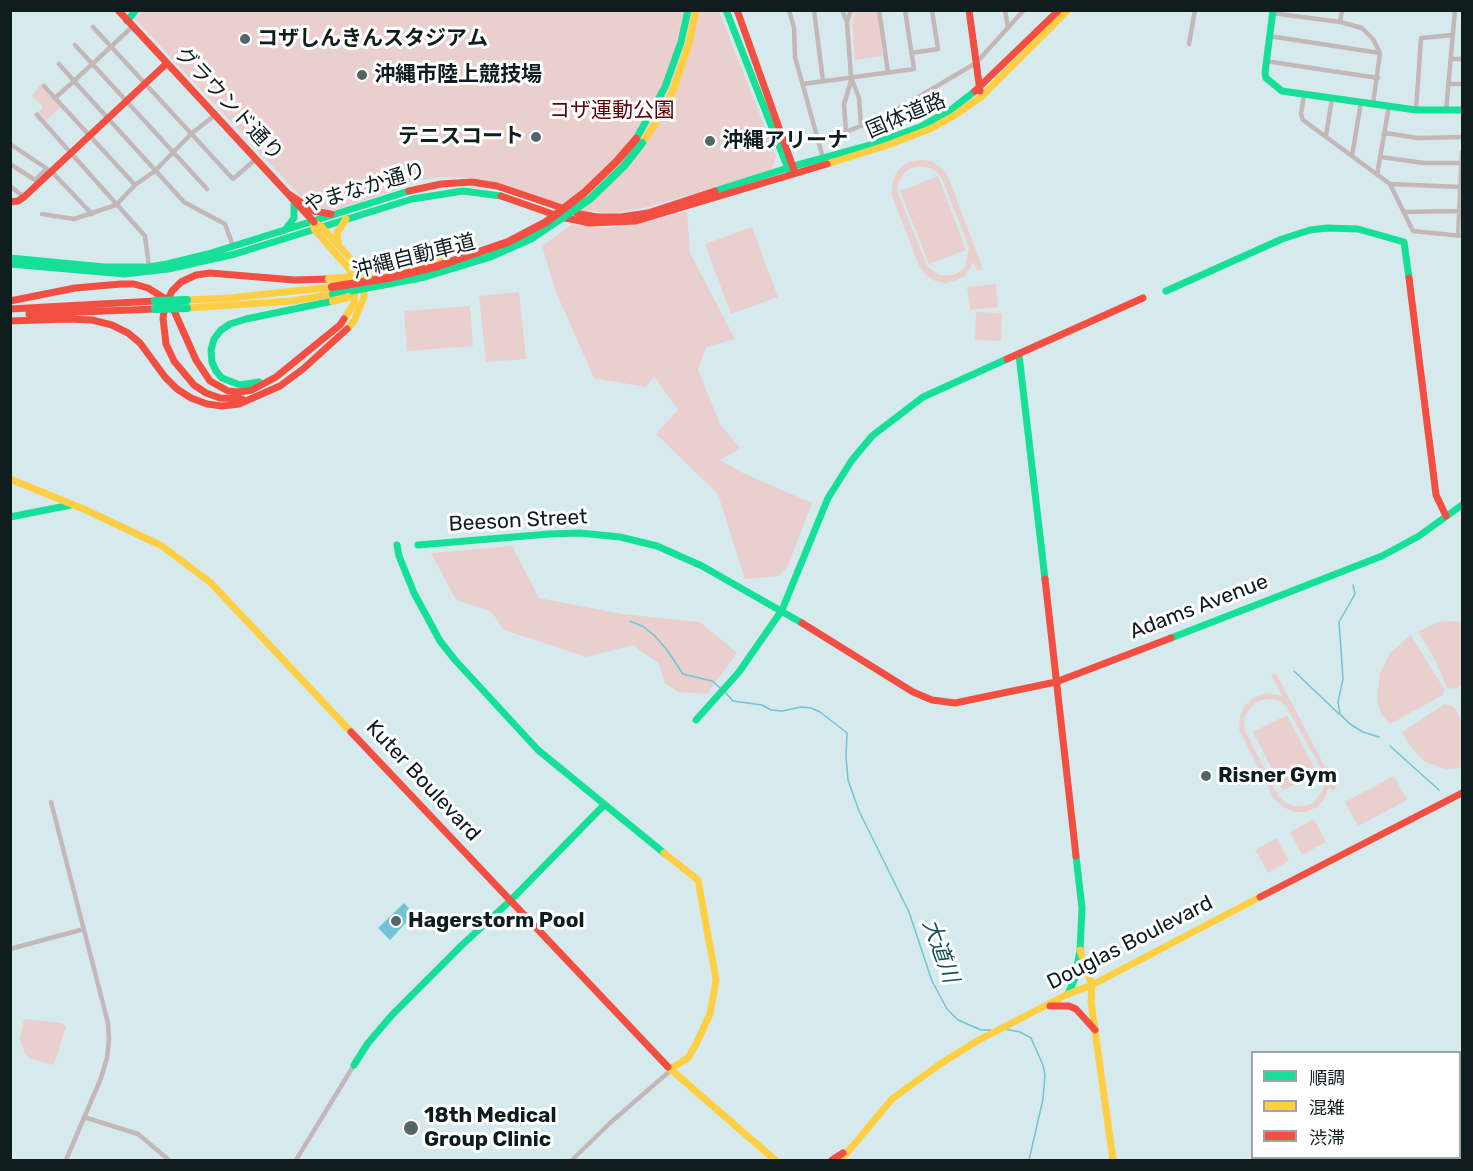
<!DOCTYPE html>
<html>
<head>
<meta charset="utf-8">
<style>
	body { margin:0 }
	#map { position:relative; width:1473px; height:1171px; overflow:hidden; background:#d6eaee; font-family:Rubik,"Noto Sans JP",sans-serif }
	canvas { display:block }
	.frame { position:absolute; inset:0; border:12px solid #0f1d1f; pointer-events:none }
	.legend { position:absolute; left:1251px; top:1051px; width:210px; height:108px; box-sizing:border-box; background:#fff; border:2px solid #9fa5a5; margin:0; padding:8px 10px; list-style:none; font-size:18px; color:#0f1d1f }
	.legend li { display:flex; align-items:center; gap:12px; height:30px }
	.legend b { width:30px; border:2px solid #9fa5a5 }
</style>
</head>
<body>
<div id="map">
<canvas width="1473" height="1171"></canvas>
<div class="frame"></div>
<ul class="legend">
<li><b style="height:8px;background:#16e098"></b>順調</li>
<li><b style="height:8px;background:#ffcf43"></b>混雑</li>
<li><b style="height:8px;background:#f24e42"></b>渋滞</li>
</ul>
</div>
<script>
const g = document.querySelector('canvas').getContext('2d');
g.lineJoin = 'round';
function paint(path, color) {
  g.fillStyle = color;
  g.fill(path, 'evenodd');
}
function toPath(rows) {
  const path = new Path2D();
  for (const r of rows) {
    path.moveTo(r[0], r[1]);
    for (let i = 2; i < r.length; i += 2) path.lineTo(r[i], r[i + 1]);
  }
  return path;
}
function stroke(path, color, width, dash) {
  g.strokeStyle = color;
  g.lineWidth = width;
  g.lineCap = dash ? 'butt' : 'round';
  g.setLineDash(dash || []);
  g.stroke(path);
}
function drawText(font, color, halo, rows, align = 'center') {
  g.font = font + ' Rubik,"Noto Sans JP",sans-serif';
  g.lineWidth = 6;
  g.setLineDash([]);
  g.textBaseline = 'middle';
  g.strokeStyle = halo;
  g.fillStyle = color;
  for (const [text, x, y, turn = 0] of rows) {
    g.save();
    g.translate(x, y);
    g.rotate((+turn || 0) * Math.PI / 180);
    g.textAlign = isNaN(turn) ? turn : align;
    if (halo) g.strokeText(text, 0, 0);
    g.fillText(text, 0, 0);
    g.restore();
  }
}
const green = toPath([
	[143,10,719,11,776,156,771,171,648,207,616,213,583,211,496,183,473,178,444,177,411,181,405,187,335,210,317,207,303,199,135,19],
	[855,11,877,11,883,56,855,60,852,22],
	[41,84,62,106,44,122,36,114,43,107,32,96],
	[922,160,933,162,943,169,949,179,983,269,977,271,973,262,965,276,955,281,945,283,935,281,927,276,920,268,892,196,892,185,895,175,901,167,910,162],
	[920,166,930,168,938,173,943,181,969,248,966,265,961,271,953,275,939,275,927,266,898,194,897,186,904,173,911,168],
	[938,176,966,250,929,264,900,191],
	[687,211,690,253,735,339,706,347,698,370,720,424,740,448,720,460,743,473,812,503,788,566,779,576,745,579,718,494,656,434,678,410,654,376,646,387,594,378,556,292,542,246,572,224,607,228,649,221],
	[752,227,778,297,731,314,705,244],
	[996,284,998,307,970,310,967,287],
	[519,292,526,359,486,362,479,296],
	[470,306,473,346,407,351,404,311],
	[976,312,1002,313,1001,341,975,340],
	[512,546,539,598,622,614,700,622,737,653,707,694,678,692,665,683,659,664,633,645,586,657,504,630,491,611,456,600,431,553],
	[1453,621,1462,622,1462,683,1457,689,1447,688,1436,661,1418,632,1438,622],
	[1411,635,1444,689,1443,695,1390,724,1381,714,1377,700,1380,673,1390,653],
	[1276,673,1336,788,1333,791,1329,787,1324,800,1317,807,1306,812,1294,812,1283,807,1274,799,1239,729,1240,716,1245,705,1255,697,1267,693,1282,696,1271,675],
	[1267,699,1277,700,1286,706,1323,772,1325,782,1323,790,1313,803,1304,806,1295,806,1286,803,1279,797,1245,730,1244,719,1249,709,1256,702],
	[1445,704,1454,707,1462,721,1462,767,1460,768,1446,769,1425,762,1410,746,1402,732],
	[1287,715,1317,773,1283,790,1253,732],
	[1394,776,1407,800,1358,826,1345,802],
	[1314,819,1326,842,1302,855,1290,832],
	[1277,838,1289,861,1268,873,1255,850],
	[24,1019,62,1023,66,1027,54,1065,31,1059,25,1054,20,1039]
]);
const water = toPath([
	[404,903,414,914,390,940,378,928]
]);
const stream = toPath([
	[1353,585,1355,594,1339,622,1343,679,1338,702,1340,714,1350,724,1363,732,1379,737],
	[630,621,644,627,654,635,667,650,683,674,712,681,720,688],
	[1294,671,1339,714],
	[724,691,733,701,762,705,771,710,782,711,801,707,811,708,820,712,847,733,846,757,848,780,859,811,909,912,932,981,947,1009,958,1020,981,1030,991,1030],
	[1390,746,1439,790],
	[1005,1029,1020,1032,1031,1038,1043,1065,1045,1075,1043,1099,1029,1160]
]);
const street = toPath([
	[789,10,794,28,795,57,823,158],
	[814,10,823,81],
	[842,10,847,22],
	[851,10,847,22,851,77,859,98,861,126],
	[879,10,888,72],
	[1005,10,1008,28],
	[1272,13,1340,22,1362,28,1373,39,1380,53,1373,104],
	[1340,22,1342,10],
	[93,27,233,179,256,159],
	[132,27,74,81,184,202,225,224,233,246],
	[1269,36,1380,53],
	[1189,44,1195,10],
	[75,45,207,189],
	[911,53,938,49,932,10],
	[1451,59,1462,59],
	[1265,61,1378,78],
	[803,84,914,69,905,10],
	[1448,84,1462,84],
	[44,86,135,185],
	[1304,94,1301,114,1303,120,1390,184,1461,187],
	[55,98,74,81,59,64],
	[1416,110,1421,38,1453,35],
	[1446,111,1455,10],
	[37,115,145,236,149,267],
	[846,132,844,104,851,81],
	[1385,133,1418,138,1462,137],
	[1326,136,1332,98],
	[818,143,886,116,976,63,1024,10],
	[10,144,52,172,92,214],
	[1352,156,1361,102],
	[1381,157,1424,163,1462,163],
	[10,164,35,180,47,169],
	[1377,175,1389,106],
	[1390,184,1413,231,1462,236],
	[10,186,24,197],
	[1405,212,1459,211],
	[42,214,74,219,116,205,135,185,155,171,191,134,215,115],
	[1458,236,1462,152],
	[51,802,108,1023,109,1040,107,1058,101,1078,66,1160],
	[10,949,84,929],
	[84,1117,138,1134,169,1160],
	[296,1160,354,1065],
	[572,1160,610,1123,671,1070]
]);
const fast = toPath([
	[726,10,789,171],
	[1273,10,1265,73,1266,78,1282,91,1416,110,1462,110],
	[127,21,136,10],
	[636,139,665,87,681,42,688,10],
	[715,191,794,166,867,146,920,127,952,109,975,91],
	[285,230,294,218,294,203],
	[10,258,104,267,149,267,167,264,208,254,409,191],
	[10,264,125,274,168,269,235,254,412,199,463,191,501,196],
	[1166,291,1282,239,1310,230,1327,228,1358,229,1404,242,1409,278],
	[1019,355,1045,579],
	[259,382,240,385,222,378,216,371,212,362,211,350,214,339,221,330,230,324,246,319,333,301],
	[10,517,71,505],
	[397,545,399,556,414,593,440,641,455,660,538,750,664,853],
	[418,545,549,534,580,533,620,537,657,546,702,566,802,623],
	[1171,638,1382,556,1419,536,1462,505],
	[696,720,739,672,782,610,828,498,852,460,872,436,923,397,1007,359],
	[1068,994,1075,978,1080,950,1082,908,1076,856],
	[354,1065,368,1043,392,1015,462,945,511,900,604,805]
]);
const slow = toPath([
	[642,143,654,126,673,91,689,44,696,10],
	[827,164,885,146,930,129,952,117,981,97,1068,10],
	[314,222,314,229,350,270,355,282,354,304,344,319],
	[314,222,322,227,358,267,363,281,364,297,354,321,347,329],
	[338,243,337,233,346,219],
	[384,274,447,259],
	[187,300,230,298,332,287],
	[187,308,293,301,333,294],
	[10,479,86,510,162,546,211,583,351,732],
	[664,853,698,880,716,980,710,1014,697,1042,688,1058,672,1068],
	[1080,950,1092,985,1091,1002,1113,1160],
	[668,1067,775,1160],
	[841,1160,892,1099,940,1064,977,1041,1068,994,1092,985,1260,897]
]);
const jam = toPath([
	[118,10,314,222],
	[737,10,794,170],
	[969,10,980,91],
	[975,91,1059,10],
	[409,191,441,184,472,182,497,186,580,214,597,217,621,217,648,213,715,191],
	[287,193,314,211,331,214],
	[501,196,561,217,590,223,636,221,827,164],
	[10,202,18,201,24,197,166,64],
	[1409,278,1436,495,1446,516],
	[10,301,75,288,121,284,134,284,148,288,164,298],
	[171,304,196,360,210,381,228,391,239,392,252,390,276,377,340,325,344,319],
	[10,309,155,301],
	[29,314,155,309],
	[10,321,67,319,92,320,112,325,128,333,140,343,165,377,177,389,191,398,207,404,222,406,239,404,280,386,303,369,347,329],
	[1007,359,1143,298],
	[242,399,220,398,206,393,194,385,174,361,166,344,163,318,165,305,172,291,181,282,196,275,210,273,294,280,329,279],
	[1045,579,1076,856],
	[802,623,913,692,932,700,955,703,1056,682,1171,638],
	[351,732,668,1067],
	[1260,897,1462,793],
	[1050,1006,1069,1006,1076,1009,1095,1030],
	[832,1160,843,1153]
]);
const fastBridge = toPath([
	[333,294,423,277,489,257,532,238,590,199,624,166,642,143],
	[155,301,187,300],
	[155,309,187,308]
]);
const slowBridge = toPath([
	[329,279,377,275],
	[333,301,348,297]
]);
const jamBridge = toPath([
	[332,287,388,278,438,266,508,242,546,222,584,193,617,161,636,139]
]);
const markers = [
	[245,39,6,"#556567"],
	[362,75,6,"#556567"],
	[536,137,6,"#556567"],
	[710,141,6,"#556567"],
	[1206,776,6,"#556567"],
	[396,921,6,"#556567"],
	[411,1128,8,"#556567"]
];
const poiNames = [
	["コザしんきんスタジアム",257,39],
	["沖縄市陸上競技場",374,75],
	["テニスコート",524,137,"right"],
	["沖縄アリーナ",722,141],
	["Risner Gym",1218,776],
	["Hagerstorm Pool",408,921],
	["18th Medical",424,1116],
	["Group Clinic",424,1140]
];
const streetNames = [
	["グラウンド通り",229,104,47],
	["国体道路",906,116,-23],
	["やまなか通り",365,188,-17],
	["沖縄自動車道",414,257,-14],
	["Beeson Street",518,521,-3],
	["Adams Avenue",1199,607,-21],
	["Kuter Boulevard",423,781,47],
	["Douglas Boulevard",1130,943,-27]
];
const parkNames = [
	["コザ運動公園",612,111]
];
const waterNames = [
	["大道川",940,951,70]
];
paint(green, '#e9cfcd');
paint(water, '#70c4d3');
stroke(stream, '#70c4d3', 1.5);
stroke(street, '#c3b8b7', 4.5);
stroke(fast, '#16e098', 7);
stroke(slow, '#ffcf43', 7);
stroke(jam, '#f24e42', 7);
stroke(fastBridge, '#16e098', 8);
stroke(slowBridge, '#ffcf43', 8);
stroke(jamBridge, '#f24e42', 8);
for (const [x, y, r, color] of markers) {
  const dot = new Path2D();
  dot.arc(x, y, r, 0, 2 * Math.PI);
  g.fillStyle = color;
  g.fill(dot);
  stroke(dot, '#fff', 2);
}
drawText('bold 21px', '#0f1d1f', '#fff', poiNames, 'left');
drawText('21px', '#0f1d1f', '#fff', streetNames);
drawText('21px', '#600007', '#fff', parkNames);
drawText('italic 22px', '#14535e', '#fff', waterNames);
</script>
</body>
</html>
